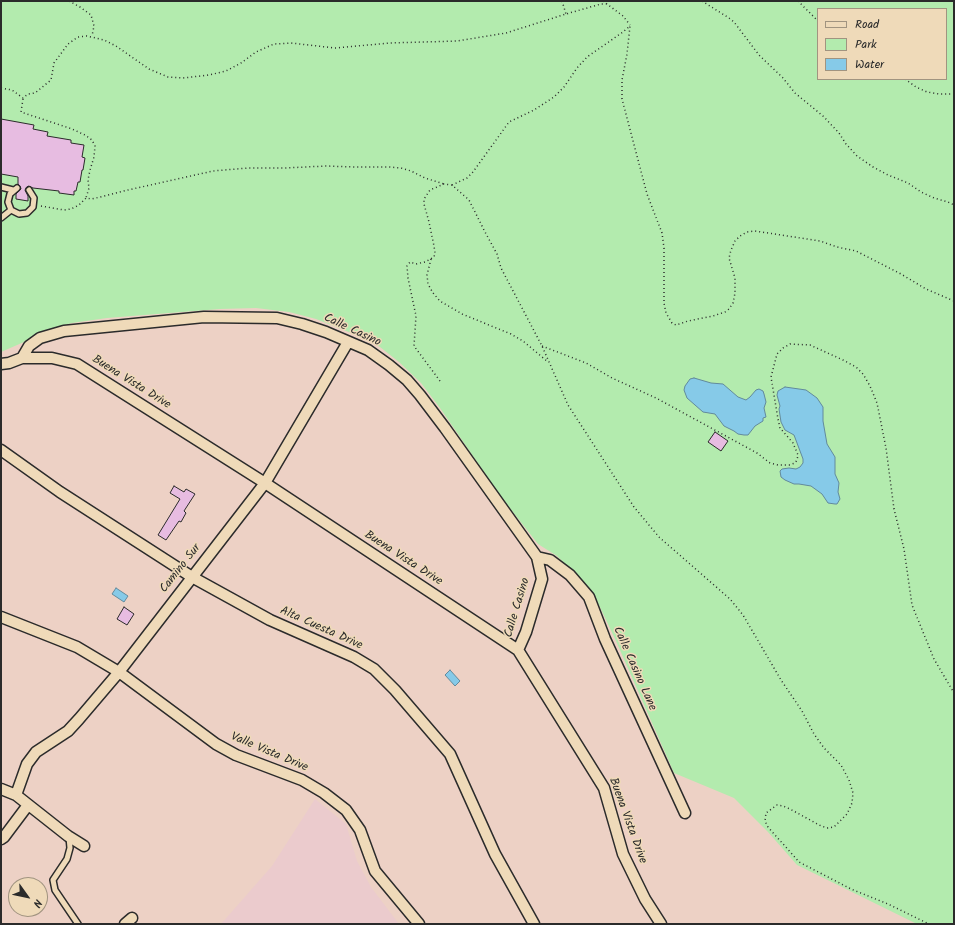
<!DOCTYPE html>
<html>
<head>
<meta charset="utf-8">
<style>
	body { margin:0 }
	#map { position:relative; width:955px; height:925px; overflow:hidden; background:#edd1c5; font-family:Kalam,sans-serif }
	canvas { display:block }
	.frame { position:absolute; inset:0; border:2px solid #2b2b2b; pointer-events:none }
	.legend { position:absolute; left:817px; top:8px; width:130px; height:72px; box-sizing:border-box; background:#efdab9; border:1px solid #a19480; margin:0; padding:5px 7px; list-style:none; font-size:12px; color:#2b2b2b }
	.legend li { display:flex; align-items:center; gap:8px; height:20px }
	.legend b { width:20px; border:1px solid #a19480 }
	.north { position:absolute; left:8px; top:877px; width:40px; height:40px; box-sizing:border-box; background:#efdab9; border:1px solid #a19480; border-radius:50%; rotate:123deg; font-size:11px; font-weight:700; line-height:16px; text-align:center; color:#2b2b2b }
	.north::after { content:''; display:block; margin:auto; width:14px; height:18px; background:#2b2b2b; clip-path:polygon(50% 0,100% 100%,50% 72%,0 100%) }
</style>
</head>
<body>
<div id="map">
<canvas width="955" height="925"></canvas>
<div class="frame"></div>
<ul class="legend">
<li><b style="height:5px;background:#efdab9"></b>Road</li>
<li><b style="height:11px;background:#b3ebae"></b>Park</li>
<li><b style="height:11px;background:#86cae8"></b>Water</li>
</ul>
<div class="north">N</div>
</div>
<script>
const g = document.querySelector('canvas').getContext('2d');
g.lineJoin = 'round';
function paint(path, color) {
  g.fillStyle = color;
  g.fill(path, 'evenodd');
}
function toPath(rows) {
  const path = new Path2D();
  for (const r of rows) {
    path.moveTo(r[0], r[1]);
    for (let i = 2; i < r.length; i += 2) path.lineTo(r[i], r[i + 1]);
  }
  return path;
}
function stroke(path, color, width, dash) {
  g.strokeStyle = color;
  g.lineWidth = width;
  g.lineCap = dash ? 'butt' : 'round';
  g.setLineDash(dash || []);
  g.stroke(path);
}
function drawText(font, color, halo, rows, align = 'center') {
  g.font = font + ' Kalam,sans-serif';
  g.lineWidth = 3;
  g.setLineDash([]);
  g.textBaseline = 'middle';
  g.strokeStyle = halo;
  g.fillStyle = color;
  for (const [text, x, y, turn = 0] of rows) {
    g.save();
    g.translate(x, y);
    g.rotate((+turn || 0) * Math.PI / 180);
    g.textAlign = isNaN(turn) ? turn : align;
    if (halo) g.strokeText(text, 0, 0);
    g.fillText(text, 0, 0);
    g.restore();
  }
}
const built = toPath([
	[315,799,346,824,357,861,371,887,399,924,221,924,272,866]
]);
const green = toPath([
	[1,1,954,1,954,924,917,924,797,865,768,832,734,798,674,773,616,641,597,601,589,588,557,556,538,544,501,497,440,408,421,383,399,362,380,347,364,338,316,319,289,312,256,308,220,309,107,318,72,323,42,331,24,342,1,352],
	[818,9,946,9,946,79,818,79]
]);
const water = toPath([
	[694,378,711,383,723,384,738,397,746,400,750,397,756,390,759,389,763,391,764,394,766,402,764,408,766,417,763,418,763,421,755,426,748,435,744,435,738,434,734,431,724,426,715,414,703,412,687,398,684,390,685,386,690,379,694,378],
	[785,387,806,390,817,398,823,407,823,421,827,444,835,457,835,474,839,483,838,492,840,499,837,504,835,504,828,503,822,494,811,486,799,484,794,484,785,480,781,477,780,471,782,469,789,468,796,469,800,467,803,463,803,459,794,435,785,430,781,422,779,409,780,406,777,395,778,391,785,387],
	[116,588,128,596,124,602,112,594,116,588],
	[450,670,460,681,455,686,445,675,450,670]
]);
const building = toPath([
	[1,119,34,125,33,129,48,132,47,136,71,140,71,143,84,145,82,157,85,158,83,170,82,170,80,182,78,182,76,191,74,191,74,195,59,193,59,191,33,188,28,186,25,190,28,196,28,201,16,199,16,194,21,189,20,186,18,184,18,177,1,174,1,119],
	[715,432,728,441,721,451,708,442,715,432],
	[174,486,184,492,186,489,195,494,184,511,186,513,181,522,179,521,166,540,158,535,180,499,170,493,174,486],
	[124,607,134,614,127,625,117,619,124,607]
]);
const path = toPath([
	[69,1,80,7,91,15,94,26,92,36],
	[562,1,566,14],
	[603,1,623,16,630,25],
	[702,1,729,18,734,22,759,55,783,78,795,93,823,116,839,133,846,144,857,156,873,167,888,175,908,183,921,192,934,198,948,202,954,205],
	[798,1,818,21],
	[905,79,916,87,927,92,939,94,954,94],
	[1,88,12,90,23,98,28,94,35,93,51,80,54,63,68,44,78,37,87,36,104,40,116,46,149,69,168,77,183,78,209,75,226,71,241,63,256,52,274,44,291,43,335,48,390,43,457,41,506,33,566,14,601,4,607,4],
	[23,99,21,112,72,129,85,135,92,140,95,146,94,157,90,170,88,180,89,188,86,198],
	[452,185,467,178,473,172,509,122,534,110,554,97,564,87,577,68,587,57,623,32,630,26,627,54,622,80,622,99,647,194,662,233,664,248,664,303,666,313,672,323,676,325,688,321,713,316,725,312,729,309,733,303,735,293,735,278,729,258,731,250,735,241,740,236,747,232,755,231,820,241,837,247,856,251,901,274,926,289,954,301],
	[41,206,64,210,71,209,79,205,86,198,92,199,128,190,213,171,248,168,285,168,326,166,355,167,389,167,401,168,411,171,425,178,444,184],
	[431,259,427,275,428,284,433,293,440,301,462,314,511,334,523,341,548,362],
	[542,346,586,363,612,378,656,398,757,453,770,463,778,465,789,465,795,463,797,460,798,455,793,443,780,428,778,419,771,377,777,354,783,348,790,344,810,345,843,360,856,367,863,374,870,386,877,403,886,448,894,509,904,549,912,605,934,659,954,693],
	[440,381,414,346,416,316,408,278,407,266,410,262,416,264,425,262,434,257,435,253,434,246,429,222,424,204,424,199,430,190,444,184,452,185,469,200,485,232,497,254,501,268,542,346,568,405,634,507,659,537,730,599,743,615,781,680,802,711,814,734,824,748,841,765,849,780,853,793,852,803,847,814,834,827,828,828,821,826,790,809,783,806,777,805,766,813,765,821,768,827,799,862,851,889,888,904,929,924]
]);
const lane = toPath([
	[1,187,13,190],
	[17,188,10,194,8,202,11,210,19,214,27,213,33,207,34,198,29,190],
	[1,218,11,210],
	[69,837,70,848,67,859,53,880,55,890,78,924]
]);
const street = toPath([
	[22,358,29,346,40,338,64,331,204,317,277,318,302,324,326,332,368,350,389,365,407,380,420,395,445,428,537,557,542,579,526,632,518,650],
	[1,364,9,363,22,358,52,358,77,364,265,483,518,650,604,788,623,854,645,899,661,924],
	[1,450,60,492,192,577,270,620,354,657,374,669,395,690,450,754,495,854,534,924],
	[537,557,550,560,570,575,589,597,605,639,685,813],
	[1,617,77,647,119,672,216,744,236,755,302,780,324,793,346,810,360,830,375,871,419,924],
	[1,789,16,795,68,836,84,846],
	[16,795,27,764,36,752,68,731,79,719,119,672,265,483,348,342],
	[1,839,4,837,28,805],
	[125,924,132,918]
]);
const streetNames = [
	["Calle Casino",352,331,25],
	["Buena Vista Drive",131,383,32],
	["Buena Vista Drive",403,559,33],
	["Camino Sur",181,569,-52],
	["Calle Casino",518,608,-73],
	["Alta Cuesta Drive",321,629,24],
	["Calle Casino Lane",634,669,66],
	["Valle Vista Drive",269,753,23],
	["Buena Vista Drive",627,821,70]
];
paint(built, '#ebcbcd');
paint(green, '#b3ebae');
paint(water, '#86cae8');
stroke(water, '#628a9c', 1);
paint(building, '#e7bce1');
stroke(building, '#2b2b2b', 1);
stroke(lane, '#2b2b2b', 8);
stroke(street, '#2b2b2b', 13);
stroke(path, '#2b2b2b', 1.5, [1, 3]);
stroke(lane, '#efdab9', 5);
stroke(street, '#efdab9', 10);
drawText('12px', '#2b2b2b', '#efdab9', streetNames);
</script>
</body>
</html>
